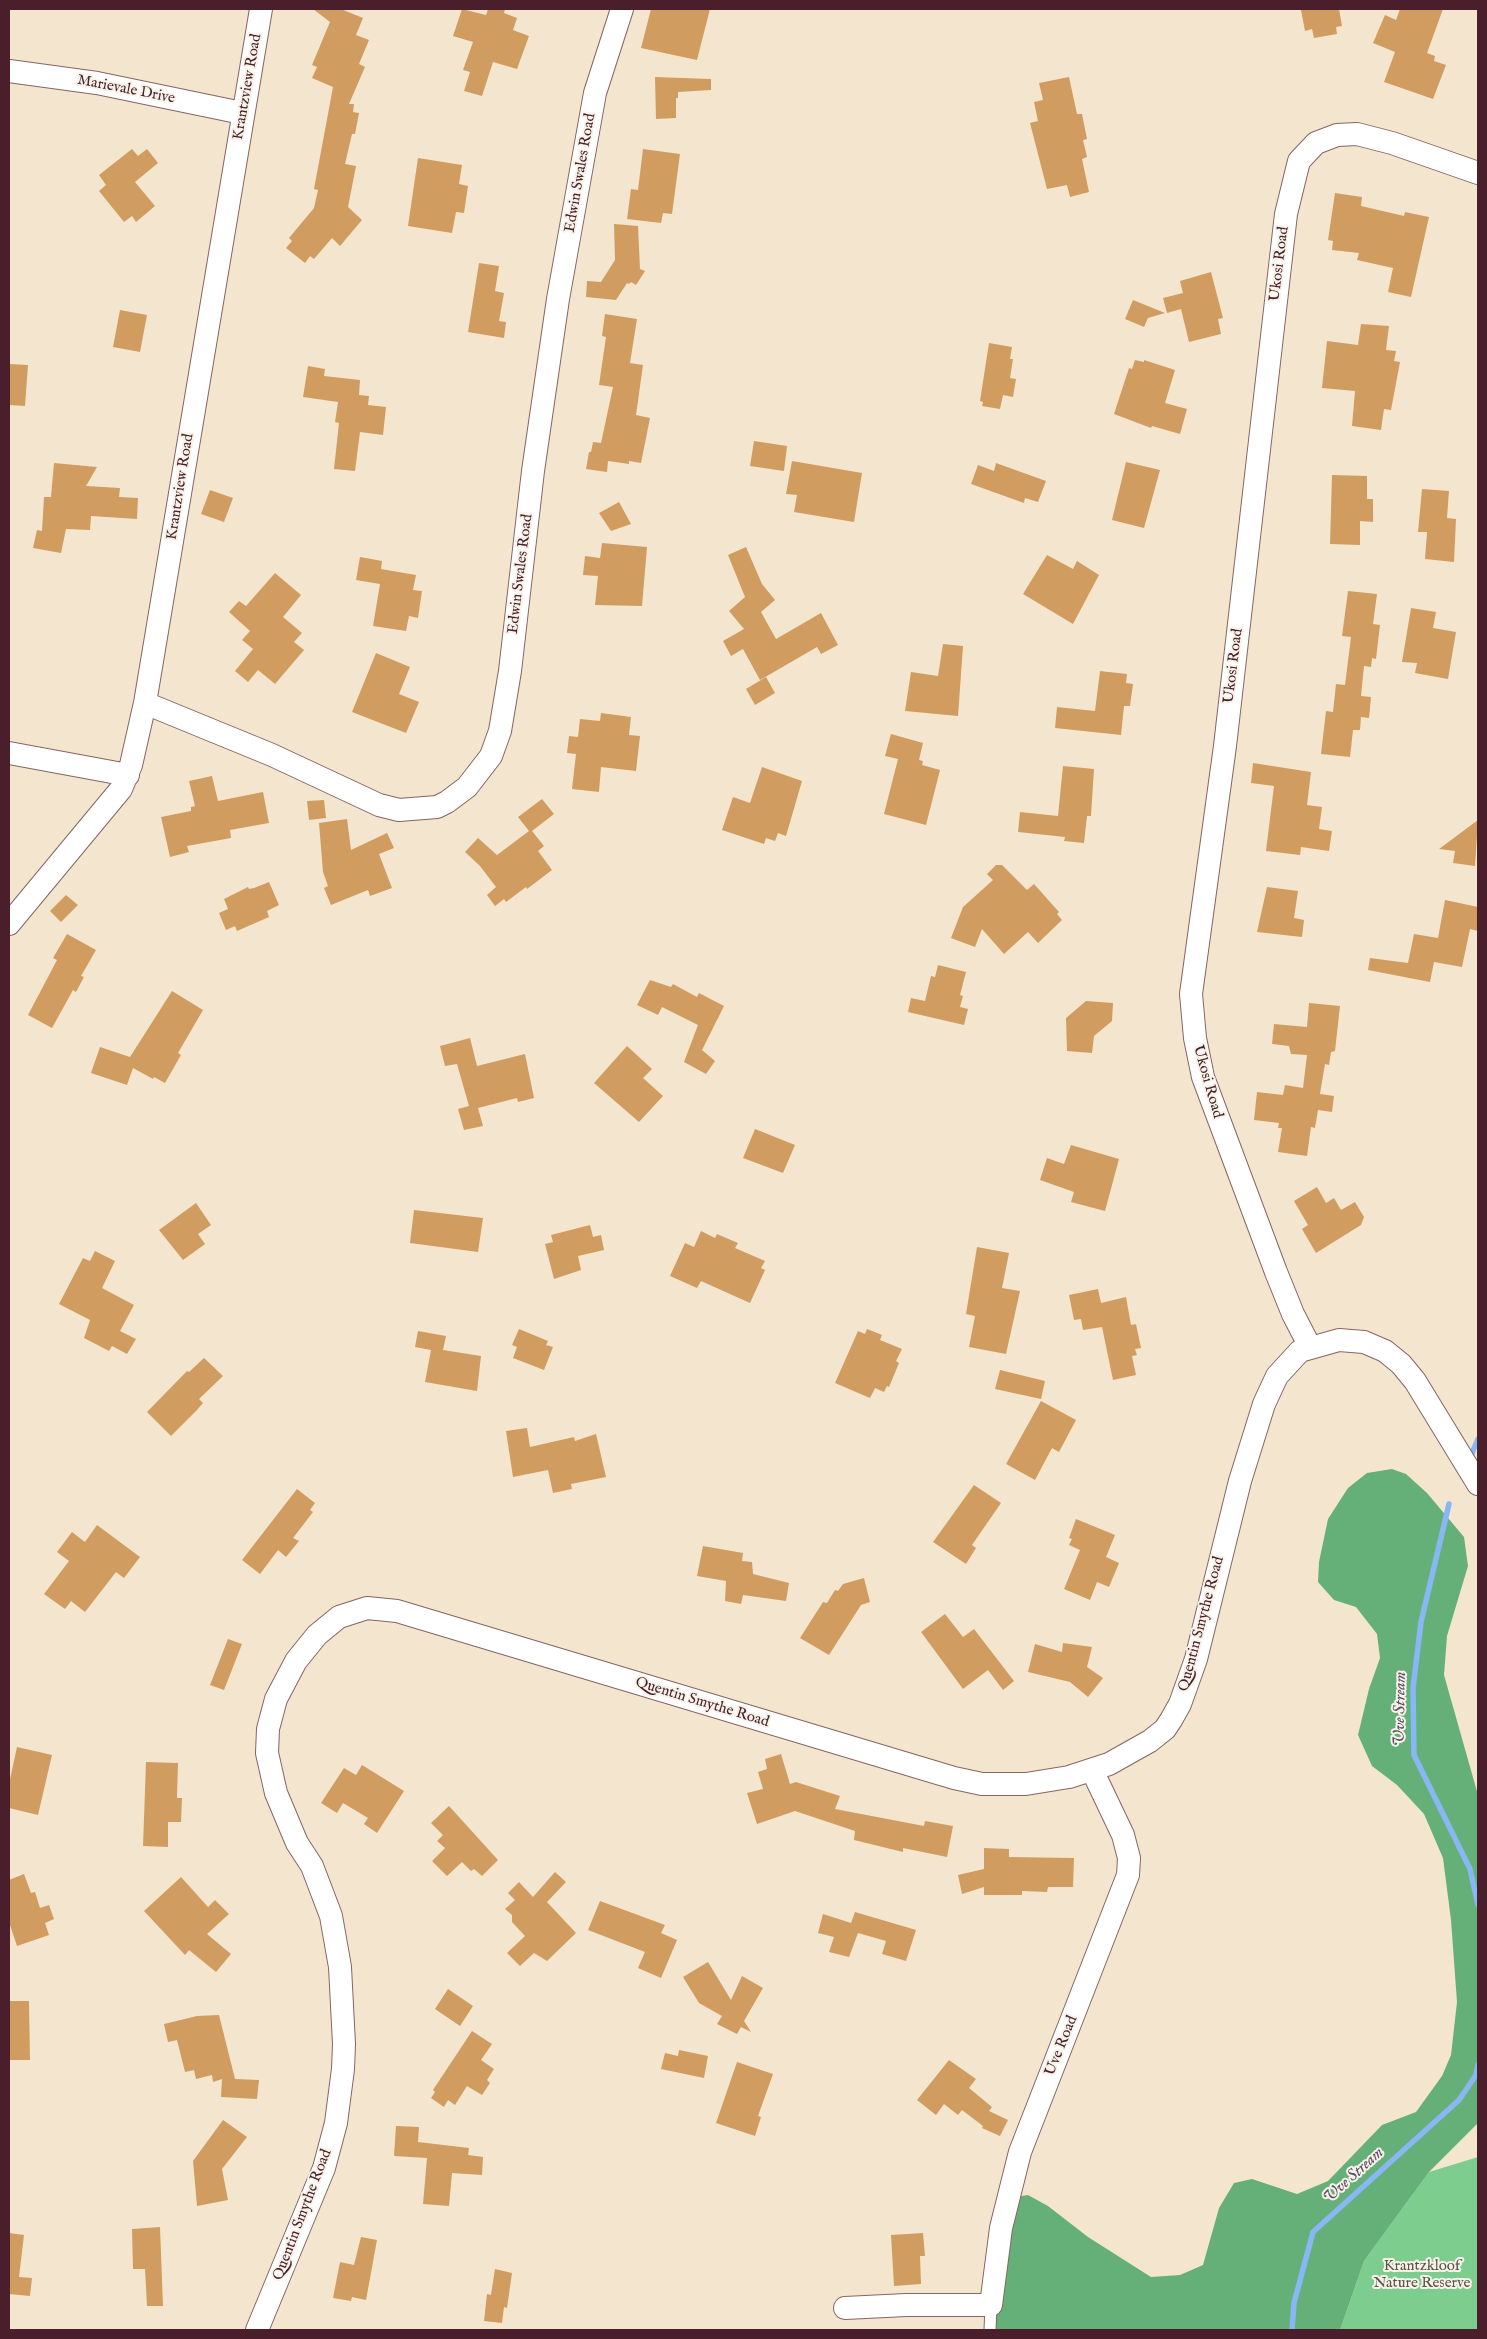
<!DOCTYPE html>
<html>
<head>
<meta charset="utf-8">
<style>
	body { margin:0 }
	#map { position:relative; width:1487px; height:2339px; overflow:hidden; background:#f4e6ce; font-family:"IM FELL English",serif }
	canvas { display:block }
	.frame { position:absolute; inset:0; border:10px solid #4a1f2b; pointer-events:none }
</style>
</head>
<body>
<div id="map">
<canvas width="1487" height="2339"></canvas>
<div class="frame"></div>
</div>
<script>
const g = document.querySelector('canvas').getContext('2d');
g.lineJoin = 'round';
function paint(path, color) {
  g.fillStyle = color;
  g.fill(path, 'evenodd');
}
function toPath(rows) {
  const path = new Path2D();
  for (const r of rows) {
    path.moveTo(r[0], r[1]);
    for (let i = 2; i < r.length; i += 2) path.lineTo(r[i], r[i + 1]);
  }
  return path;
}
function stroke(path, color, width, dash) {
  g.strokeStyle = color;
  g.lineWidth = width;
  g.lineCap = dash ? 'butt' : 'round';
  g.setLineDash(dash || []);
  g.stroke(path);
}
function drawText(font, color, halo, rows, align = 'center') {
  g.font = font + ' "IM FELL English",serif';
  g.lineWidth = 4;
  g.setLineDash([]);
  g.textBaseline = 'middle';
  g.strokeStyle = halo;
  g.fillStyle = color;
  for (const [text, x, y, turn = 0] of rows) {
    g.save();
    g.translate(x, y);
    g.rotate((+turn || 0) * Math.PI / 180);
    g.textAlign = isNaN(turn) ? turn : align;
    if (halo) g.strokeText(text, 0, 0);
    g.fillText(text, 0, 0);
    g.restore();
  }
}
const green = toPath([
	[1478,2157,1478,2330,1340,2330,1364,2261,1429,2172]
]);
const forest = toPath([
	[1392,1469,1406,1474,1427,1493,1464,1537,1468,1566,1447,1636,1444,1675,1478,1795,1478,2123,1429,2172,1364,2261,1340,2330,991,2329,1009,2198,1028,2195,1048,2206,1088,2237,1151,2277,1180,2275,1203,2265,1219,2208,1234,2183,1252,2179,1297,2194,1328,2181,1382,2125,1416,2112,1442,2076,1451,2055,1457,2002,1451,1920,1443,1858,1424,1814,1397,1785,1372,1766,1358,1735,1369,1689,1380,1658,1377,1634,1356,1607,1334,1600,1318,1582,1319,1562,1328,1519,1348,1488,1367,1473]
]);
const stream = toPath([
	[1470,1458,1478,1439],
	[1449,1504,1421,1622,1413,1688,1414,1755,1470,1869,1478,1905],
	[1292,2330,1294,2303,1313,2232,1459,2100,1476,2075,1478,2065]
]);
const building = toPath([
	[313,9,341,9,363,18,356,35,369,40,359,64,365,67,349,104,354,104,353,112,359,113,355,134,352,134,345,164,356,166,348,207,362,220,340,246,332,238,314,259,310,256,305,263,286,248,292,241,289,238,314,208,318,190,314,189,333,87,312,78,317,67,312,65,330,22],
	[462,9,486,15,488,9,505,9,504,13,517,18,513,30,529,36,517,69,493,62,482,96,464,91,470,72,463,70,473,42,453,36],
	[651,9,710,9,697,60,641,48],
	[1309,9,1339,9,1342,26,1336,27,1337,34,1314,38,1312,29,1305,31,1301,10],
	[1400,9,1443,9,1427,53,1435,56,1434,61,1446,65,1433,99,1384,82,1395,52,1373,43,1385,15,1396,20],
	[655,77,711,79,711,90,678,92,678,98,676,98,676,118,656,119],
	[1069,77,1077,114,1082,114,1087,139,1083,140,1087,157,1082,159,1089,192,1070,197,1067,185,1047,189,1030,123,1038,121,1034,102,1043,100,1039,83],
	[132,149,138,156,147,149,158,163,135,182,155,206,136,222,132,216,124,222,99,191,106,185,99,175],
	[643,149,680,154,672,214,663,213,661,223,627,219,631,189,638,190],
	[418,158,462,165,459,184,468,186,464,213,456,212,452,233,408,226],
	[1335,193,1362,197,1361,206,1404,216,1405,212,1429,217,1411,297,1388,292,1393,268,1357,260,1359,253,1332,250,1333,241,1328,240],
	[614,224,638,226,640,269,645,271,636,285,631,282,629,284,627,283,616,300,586,297,587,281,601,282,615,260],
	[479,263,499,266,495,291,504,293,499,321,506,322,504,338,468,332],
	[1211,272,1223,318,1218,319,1221,334,1189,342,1181,309,1167,313,1163,298,1183,293,1180,281],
	[1133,300,1165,313,1148,318,1144,327,1125,319],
	[120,310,147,315,140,352,113,347],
	[605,314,637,319,630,363,643,365,636,415,650,418,641,463,629,461,629,464,608,461,607,472,586,469,589,452,591,452,593,442,601,443,613,387,599,385,606,337,602,336],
	[1361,324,1389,326,1386,350,1396,351,1394,361,1400,362,1391,410,1384,409,1381,430,1352,426,1355,391,1322,388,1327,341,1358,345],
	[989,343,1012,347,1010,359,1013,359,1010,378,1016,379,1013,397,1003,395,1000,409,982,406,983,402,980,401],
	[1135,360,1144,362,1144,360,1175,370,1165,403,1187,409,1180,434,1152,426,1151,428,1114,414,1129,368,1132,369],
	[9,364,28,365,25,406,9,405],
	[308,366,325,369,324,376,360,380,359,395,369,396,368,405,386,407,383,435,360,432,355,471,334,469,339,423,335,422,338,402,303,397],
	[754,441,787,446,784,471,750,466],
	[792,461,862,473,854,522,794,512,797,495,786,494],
	[1126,462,1160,470,1144,528,1112,520],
	[54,463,97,467,86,486,120,488,119,497,138,498,137,519,91,516,90,530,66,529,61,553,33,548,37,530,42,531,44,497,51,497],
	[996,463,1046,481,1038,502,1025,498,1024,503,971,484,978,465,994,471],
	[1332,475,1367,476,1367,499,1373,499,1373,522,1360,521,1360,545,1330,544],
	[1422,489,1449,491,1447,518,1456,519,1454,562,1425,559,1427,532,1418,532],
	[210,490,233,498,224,522,201,514],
	[619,502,631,524,611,531,599,513],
	[602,543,647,547,642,606,595,605,598,576,583,575,585,556,600,558],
	[746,547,762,584,775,600,761,612,776,639,821,613,838,645,821,654,817,647,760,680,743,649,731,656,723,641,744,629,729,611,745,597,728,555],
	[1047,555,1073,569,1077,561,1099,575,1073,624,1023,594],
	[360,557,382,561,381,569,416,575,413,590,422,591,418,618,409,616,406,631,373,626,380,584,356,580],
	[275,573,301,595,283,617,302,633,294,642,304,650,275,684,258,670,248,682,235,671,253,649,242,640,250,631,229,612,239,601,246,606],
	[1348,591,1377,594,1373,624,1380,625,1376,659,1372,658,1371,667,1364,666,1361,696,1371,697,1369,718,1361,717,1360,730,1353,730,1350,757,1321,754,1326,711,1333,712,1336,684,1345,685,1351,637,1342,636],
	[1411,608,1436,612,1433,628,1456,632,1448,679,1415,673,1417,663,1402,662],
	[943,644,963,646,958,716,905,711,911,672,938,676],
	[376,653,410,667,399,694,419,702,406,733,352,712],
	[1100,671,1127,674,1126,683,1133,684,1130,706,1124,706,1121,735,1055,728,1057,707,1095,711],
	[766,677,775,693,755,705,746,689],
	[601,713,631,717,629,735,640,736,636,771,601,767,599,792,572,789,576,754,567,753,569,736,578,737,580,719,600,721],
	[891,734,923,743,919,760,923,761,922,765,940,770,926,825,884,814,898,759,885,756],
	[1253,763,1311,772,1307,805,1322,807,1319,829,1332,831,1329,851,1301,847,1300,855,1266,851,1274,786,1251,783],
	[1063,766,1094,769,1091,816,1087,816,1084,843,1064,841,1065,837,1018,832,1020,812,1058,816],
	[762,767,802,781,786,836,778,833,775,841,766,838,764,844,722,830,733,797,750,803],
	[212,776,218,801,263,792,269,823,230,830,231,838,187,846,189,852,170,857,161,817,191,811,191,807,195,806,189,781],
	[542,799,554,814,532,831,544,846,538,851,552,870,527,889,526,887,506,902,504,899,495,906,487,895,496,887,480,866,465,852,478,838,497,855,529,831,518,817],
	[324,800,326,818,309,820,307,801],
	[347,819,351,850,387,833,394,848,379,854,392,888,370,896,368,890,331,905,324,888,328,886,323,872,319,823],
	[1478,820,1475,866,1453,863,1455,851,1439,849],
	[996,865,1002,865,1027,890,1034,884,1059,912,1057,914,1062,920,1038,943,1028,932,1004,954,982,929,975,947,951,938,963,907,993,880,987,874],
	[269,882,279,905,267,911,269,917,237,931,235,926,226,930,219,913,228,909,224,899,248,887,249,889,254,888],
	[1267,887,1298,891,1294,918,1304,920,1302,937,1257,932],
	[66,895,78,905,61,922,50,911],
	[1445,900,1478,907,1478,931,1470,929,1462,967,1434,962,1430,982,1368,970,1370,958,1408,963,1414,934,1438,938],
	[67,934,96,950,81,976,84,977,76,992,73,990,52,1028,28,1015,57,960,53,958],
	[938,965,966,972,960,995,963,996,960,1007,968,1009,964,1025,908,1012,911,998,925,1001,931,976,935,977],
	[650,980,671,987,673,984,697,997,699,993,724,1006,702,1050,715,1061,706,1074,684,1062,698,1025,662,1007,658,1015,637,1005],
	[172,991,203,1010,178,1053,181,1055,165,1083,154,1077,153,1079,133,1068,127,1085,91,1073,100,1047,130,1057],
	[1086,1001,1113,1003,1112,1021,1094,1036,1092,1053,1067,1051,1066,1018],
	[1309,1003,1340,1006,1335,1051,1331,1052,1329,1065,1325,1064,1320,1094,1334,1096,1332,1112,1318,1110,1315,1128,1311,1127,1307,1156,1278,1152,1282,1128,1278,1128,1279,1123,1254,1120,1257,1092,1283,1095,1285,1085,1303,1088,1307,1055,1291,1054,1289,1046,1272,1044,1274,1024,1307,1027],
	[470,1038,477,1066,525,1054,534,1098,518,1102,517,1098,478,1108,483,1126,464,1130,458,1109,469,1106,457,1064,445,1066,440,1046],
	[627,1046,652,1069,643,1078,663,1096,639,1122,594,1083],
	[755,1129,795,1145,783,1173,743,1158],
	[1071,1145,1119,1159,1105,1211,1071,1202,1074,1192,1040,1180,1047,1158,1064,1164],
	[1317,1187,1326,1203,1334,1198,1341,1210,1355,1202,1364,1217,1361,1225,1316,1253,1302,1229,1308,1225,1294,1201],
	[196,1203,211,1225,198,1234,205,1244,183,1260,159,1230],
	[414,1210,483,1218,478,1252,410,1243],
	[590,1225,593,1237,601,1235,604,1250,578,1256,581,1270,554,1279,545,1244,553,1242,551,1235],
	[701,1231,715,1238,717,1234,738,1243,735,1248,765,1261,761,1268,765,1270,750,1303,701,1281,697,1288,670,1276,685,1243,694,1247],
	[977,1247,1009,1253,1002,1288,1020,1291,1006,1354,969,1347,975,1316,966,1314],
	[95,1251,115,1261,102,1288,134,1305,120,1331,136,1339,127,1354,112,1346,109,1351,84,1338,90,1320,59,1304,83,1258,90,1261],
	[1098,1289,1101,1303,1126,1297,1131,1325,1136,1324,1141,1348,1135,1349,1137,1355,1132,1356,1136,1375,1113,1380,1102,1327,1083,1330,1081,1319,1074,1320,1069,1295],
	[519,1329,548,1341,546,1345,553,1347,544,1370,513,1358,517,1347,512,1345],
	[867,1329,882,1335,880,1340,902,1349,896,1361,899,1363,889,1387,887,1386,884,1392,875,1388,870,1398,835,1383,858,1331,865,1334],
	[418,1331,446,1336,443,1350,481,1356,477,1391,425,1382,431,1350,415,1347],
	[204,1358,223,1376,199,1399,203,1403,197,1410,171,1436,147,1412,187,1371,189,1372],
	[1000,1370,1045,1381,1041,1399,995,1389],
	[1041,1401,1076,1420,1059,1452,1052,1448,1035,1480,1006,1464],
	[527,1428,530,1447,574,1437,575,1441,596,1434,606,1477,571,1484,572,1489,553,1493,548,1470,513,1477,506,1431],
	[974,1485,1001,1503,972,1545,976,1548,966,1564,933,1542],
	[297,1489,315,1503,310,1510,313,1512,293,1538,299,1541,286,1557,278,1550,260,1574,242,1560],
	[1076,1519,1115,1535,1106,1557,1119,1563,1109,1587,1097,1582,1090,1600,1064,1589,1080,1550,1069,1545,1072,1539,1069,1538],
	[97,1525,140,1557,124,1578,116,1572,85,1612,71,1601,65,1609,44,1594,69,1561,57,1552,72,1532,85,1542],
	[703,1546,743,1553,742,1561,752,1562,753,1574,789,1583,786,1601,743,1595,741,1604,725,1601,726,1581,697,1576],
	[864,1578,870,1602,861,1605,829,1655,800,1638,823,1602,827,1603,835,1590,838,1591,843,1584],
	[945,1614,963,1637,974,1629,1014,1681,1003,1690,988,1670,963,1689,921,1632],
	[228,1639,242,1644,224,1690,210,1685],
	[1063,1643,1092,1647,1087,1667,1103,1678,1088,1697,1070,1682,1028,1672,1035,1644,1062,1652],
	[17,1747,52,1755,38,1815,9,1808,9,1784],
	[781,1754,790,1784,796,1782,840,1796,835,1809,924,1826,925,1821,953,1826,947,1857,903,1848,903,1852,854,1840,855,1831,795,1811,757,1824,747,1793,763,1789,758,1772,767,1769,765,1759],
	[146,1762,178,1763,177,1798,182,1798,181,1822,168,1822,168,1847,143,1846],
	[362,1765,404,1791,377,1833,364,1824,368,1818,343,1803,337,1813,321,1803,344,1768,356,1775],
	[449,1806,498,1860,482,1876,474,1869,471,1871,462,1862,447,1876,432,1861,445,1848,437,1841,443,1835,431,1823],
	[984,1848,1009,1849,1009,1857,1074,1858,1073,1887,1048,1887,1047,1892,1022,1891,1022,1895,984,1895,984,1887,962,1894,958,1875,984,1869],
	[555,1872,566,1882,547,1902,576,1933,547,1961,534,1953,520,1966,507,1953,525,1936,512,1922,512,1915,505,1909,515,1900,508,1893,519,1882,533,1897],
	[24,1874,31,1893,35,1892,40,1908,49,1905,54,1919,45,1923,49,1935,17,1946,9,1922,9,1880],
	[181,1877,208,1907,215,1900,229,1914,207,1934,231,1954,216,1972,189,1950,185,1955,144,1911],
	[600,1901,665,1925,661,1933,677,1940,661,1978,638,1968,645,1952,588,1930],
	[855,1912,916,1930,906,1961,882,1954,886,1941,858,1933,849,1957,829,1952,834,1937,818,1933,823,1914,851,1923],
	[708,1962,731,2000,742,1976,763,1988,744,2021,751,2032,741,2027,737,2034,717,2024,722,2016,699,2003,683,1977],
	[448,1989,473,2006,460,2026,435,2009],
	[9,2001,29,2001,30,2060,9,2060],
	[219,2015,235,2079,259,2080,257,2099,221,2097,222,2079,213,2082,212,2075,196,2079,194,2070,185,2072,177,2040,168,2042,164,2024,197,2016],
	[472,2031,492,2044,481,2060,494,2069,487,2080,490,2083,482,2095,467,2086,455,2105,448,2100,444,2107,431,2098,435,2092,433,2090],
	[679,2050,708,2056,704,2078,661,2069,665,2053,678,2056],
	[949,2060,976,2079,969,2088,992,2107,989,2111,1008,2120,1000,2136,982,2128,983,2126,962,2110,958,2115,944,2104,936,2115,917,2100],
	[737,2062,773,2074,758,2116,761,2117,755,2136,716,2123],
	[223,2120,247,2137,222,2169,228,2200,197,2206,193,2161],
	[396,2126,419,2127,418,2142,469,2148,468,2155,483,2157,482,2175,452,2173,449,2206,423,2204,427,2158,394,2156],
	[160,2227,163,2306,147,2306,145,2269,133,2269,132,2229],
	[9,2233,24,2235,19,2277,32,2278,30,2296,9,2294],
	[923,2233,925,2256,920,2256,921,2284,894,2286,891,2235],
	[361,2237,377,2240,366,2300,352,2297,351,2301,333,2298,340,2262,354,2265],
	[495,2269,512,2273,507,2308,504,2307,502,2323,484,2321,487,2294,491,2295]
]);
const service = toPath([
	[990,2330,991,2305]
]);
const minor = toPath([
	[9,71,97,83,242,113],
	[145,703,272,755,379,805,399,810,437,807,447,802,467,787,491,756,500,731,510,671,533,471,558,299,595,93,622,9],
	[9,753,128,775],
	[9,924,121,789,131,765,145,703,261,9],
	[1310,1347,1293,1314,1276,1272,1203,1077,1195,1038,1191,994,1225,746,1286,214,1299,161,1316,143,1337,135,1357,134,1392,143,1478,173],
	[845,2308,906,2305,991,2305,1001,2228,1020,2152,1128,1875,1129,1858,1123,1835,1092,1770],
	[257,2330,324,2168,336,2123,343,2069,344,2044,340,1967,331,1916,312,1866,297,1843,276,1793,267,1753,268,1729,276,1699,296,1661,317,1635,339,1617,367,1608,397,1611,954,1778,982,1784,1026,1784,1069,1777,1109,1764,1150,1741,1165,1729,1171,1720,1180,1704,1196,1659,1240,1481,1264,1404,1277,1376,1300,1351,1339,1340,1364,1342,1385,1351,1401,1364,1415,1381,1478,1484]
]);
const streetNames = [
	["Krantzview Road",248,87,-80],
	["Marievale Drive",126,90,11],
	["Edwin Swales Road",581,173,-80],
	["Ukosi Road",1280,264,-83],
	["Krantzview Road",181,487,-81],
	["Edwin Swales Road",521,574,-83],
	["Ukosi Road",1234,666,-83],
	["Ukosi Road",1207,1082,74],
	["Quentin Smythe Road",1202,1624,-75],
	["Quentin Smythe Road",702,1703,17],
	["Uve Road",1062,2046,-68],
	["Quentin Smythe Road",303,2215,-69]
];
const parkNames = [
	["Krantzkloof",1422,2267],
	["Nature Reserve",1422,2284]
];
const waterNames = [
	["Uve Stream",1401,1709,-89],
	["Uve Stream",1354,2176,-42]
];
paint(green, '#7ccd8e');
paint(forest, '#65b079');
stroke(stream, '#88b7f3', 5.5);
paint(building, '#d19c60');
stroke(service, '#866564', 13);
stroke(minor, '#866564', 24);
stroke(service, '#fff', 11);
stroke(minor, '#fff', 22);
drawText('15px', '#4a1f2b', '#f7f3e8', streetNames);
drawText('15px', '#595349', '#f7f3e8', parkNames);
drawText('italic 16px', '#5d4d67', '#f7f3e8', waterNames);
</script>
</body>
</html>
